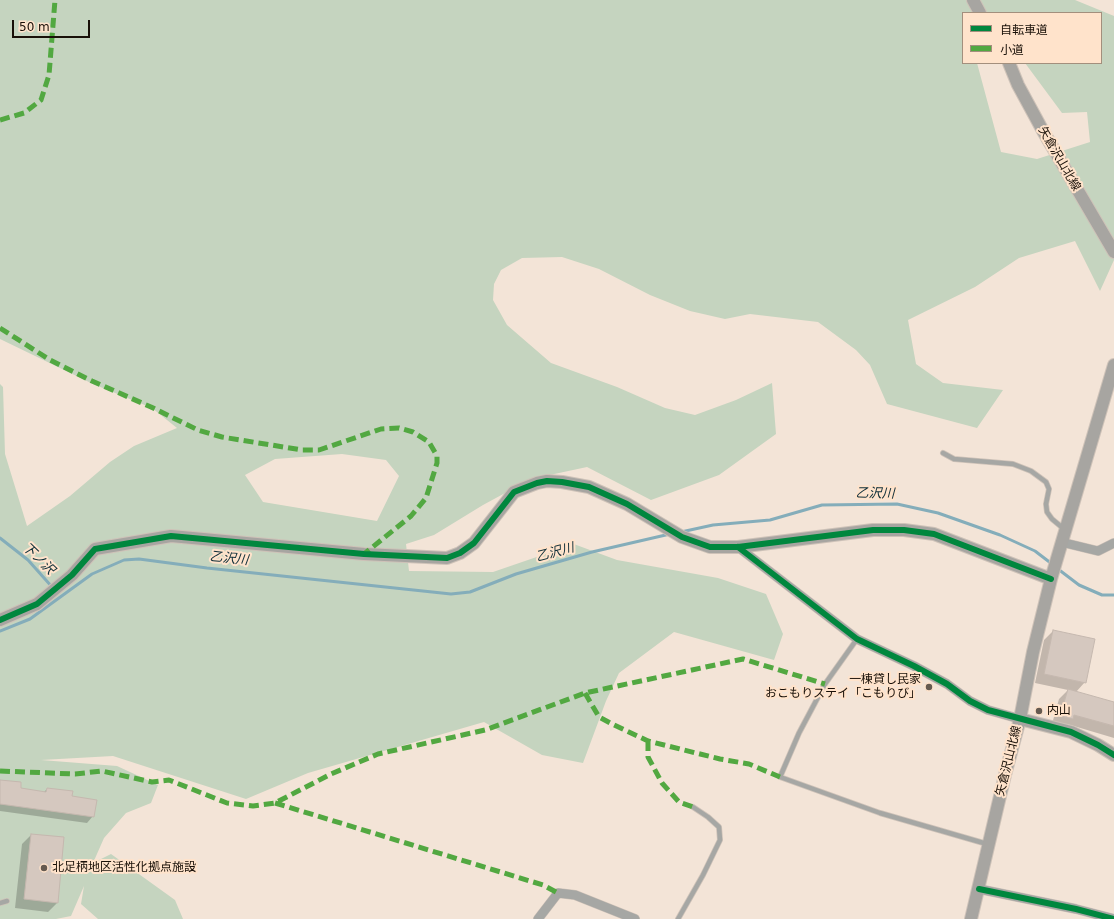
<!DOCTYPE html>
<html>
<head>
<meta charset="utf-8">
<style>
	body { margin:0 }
	#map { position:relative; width:1114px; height:919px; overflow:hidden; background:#f3e4d7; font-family:"DejaVu Sans","Noto Sans JP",sans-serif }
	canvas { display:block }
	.legend { position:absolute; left:962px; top:12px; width:140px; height:52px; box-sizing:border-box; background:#ffe3cb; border:1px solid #a38f7d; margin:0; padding:5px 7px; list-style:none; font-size:12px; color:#191008 }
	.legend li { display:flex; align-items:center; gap:8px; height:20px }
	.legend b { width:20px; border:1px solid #a38f7d }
	.scale { position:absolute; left:12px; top:20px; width:78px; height:18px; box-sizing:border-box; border:2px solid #191008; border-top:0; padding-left:5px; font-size:12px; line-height:14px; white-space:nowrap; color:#191008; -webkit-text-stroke:3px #ffe3cb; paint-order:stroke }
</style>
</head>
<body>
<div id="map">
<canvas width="1114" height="919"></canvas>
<ul class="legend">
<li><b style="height:5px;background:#00873e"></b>自転車道</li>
<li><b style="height:5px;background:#52a841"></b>小道</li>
</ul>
<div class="scale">50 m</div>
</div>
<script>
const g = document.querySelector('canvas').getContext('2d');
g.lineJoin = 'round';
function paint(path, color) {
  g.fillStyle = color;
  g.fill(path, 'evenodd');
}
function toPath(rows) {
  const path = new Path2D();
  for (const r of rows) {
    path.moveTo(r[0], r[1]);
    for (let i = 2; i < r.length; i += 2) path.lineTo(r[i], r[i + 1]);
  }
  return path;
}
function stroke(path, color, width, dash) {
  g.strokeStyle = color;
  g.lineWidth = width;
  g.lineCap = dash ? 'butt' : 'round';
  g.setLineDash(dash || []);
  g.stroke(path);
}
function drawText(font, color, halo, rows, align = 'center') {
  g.font = font + ' "DejaVu Sans","Noto Sans JP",sans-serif';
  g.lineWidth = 4;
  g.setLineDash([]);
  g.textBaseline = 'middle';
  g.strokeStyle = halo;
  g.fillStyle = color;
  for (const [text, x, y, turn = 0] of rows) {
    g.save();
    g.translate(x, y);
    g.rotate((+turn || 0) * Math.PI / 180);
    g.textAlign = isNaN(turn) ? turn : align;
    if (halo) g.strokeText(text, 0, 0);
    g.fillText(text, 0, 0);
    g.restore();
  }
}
const green = toPath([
	[0,0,1075,0,1114,16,1114,260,1100,291,1075,241,1019,258,975,287,908,320,916,364,943,383,1003,390,977,428,887,404,870,365,856,350,818,322,750,314,725,319,690,311,650,295,599,269,562,257,522,258,501,270,494,284,493,300,507,325,551,363,617,387,665,408,695,415,736,400,772,383,776,434,719,475,651,500,587,467,531,479,483,505,434,535,406,544,409,571,493,572,557,550,571,543,617,560,718,578,766,594,783,634,774,660,674,632,619,673,606,701,583,763,542,755,484,722,308,773,246,799,113,756,41,760,117,766,158,785,151,803,126,813,104,838,93,863,111,854,175,900,183,919,98,919,81,904,84,886,71,916,56,919,0,919,0,384,3,387,5,454,27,526,70,496,110,462,134,446,177,428,152,408,93,384,0,339],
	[963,13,1101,13,1101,63,1025,63,1062,113,1087,112,1090,142,1037,159,1001,152,977,63,963,63],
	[342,454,386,460,399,476,377,521,263,502,245,475,275,459]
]);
const shadow = toPath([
	[1053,631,1085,682,1076,692,1114,703,1114,738,1067,724,1063,728,1052,724,1059,699,1068,690,1035,683,1044,640],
	[0,781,19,789,43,793,47,789,71,797,93,816,87,823,0,811],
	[31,835,57,903,48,912,15,908,22,844]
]);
const stream = toPath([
	[681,532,713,525,770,520,822,505,897,504,938,513,1000,535,1035,551,1052,564],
	[0,538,28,560,53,588],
	[1058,569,1079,585,1102,595,1114,595],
	[0,631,30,619,92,574,124,560,139,559,207,568,451,594,470,592,516,574,592,552,670,534]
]);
const building = toPath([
	[1053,630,1095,639,1086,683,1044,674,1053,630],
	[1068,689,1114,702,1114,726,1074,715,1073,719,1060,716,1068,689],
	[0,780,21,782,21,788,46,792,47,788,73,791,72,796,97,800,94,817,0,804,0,780],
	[31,834,64,837,58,903,24,899,31,834]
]);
const lane = toPath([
	[943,453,954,459,1013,464,1031,471,1046,482,1049,489,1046,504,1047,512,1052,519,1064,529],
	[857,639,825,684,799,733,780,777,880,813,987,844],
	[0,903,7,901],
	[678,919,703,875,720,840,719,827,708,817,693,807]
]);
const street = toPath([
	[1061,542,1098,551,1114,543],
	[738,547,857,639,914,666,947,684,970,701,988,710,1020,719],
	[979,889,1076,909,1114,919],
	[538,919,558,893,575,895,635,919]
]);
const secondary = toPath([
	[973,0,980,13],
	[1009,63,1018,85,1043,131,1114,252],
	[0,620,37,604,72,575,95,549,171,536,364,554,447,558,460,553,474,543,514,492,537,483,547,481,562,482,589,487,627,504,682,537,710,547,738,547,873,530,904,530,934,534,1051,579],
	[1020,719,1071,732,1098,745,1114,755],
	[971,919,1005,775,1020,719,1033,652,1051,579,1114,365]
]);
const quiet = toPath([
	[0,120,24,113,41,100,49,75,55,0],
	[0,328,50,360,92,381,151,407,198,430,222,437,302,450,319,450,381,429,399,428,413,432,429,442,437,456,437,463,426,498,411,516,364,554],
	[585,693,599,717,612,724,648,741,720,759,749,764,780,777],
	[648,741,648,757,662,783,679,802,693,807],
	[0,771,75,774,102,771,152,782,169,780,227,803,253,806,275,803,331,774,378,754,485,730,585,693,743,659,825,684],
	[275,803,543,885,558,893]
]);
const cycleway = toPath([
	[738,547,857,639,914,666,947,684,970,701,988,710,1071,732,1098,745,1114,755],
	[0,620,37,604,72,575,95,549,171,536,364,554,447,558,460,553,474,543,514,492,537,483,547,481,562,482,589,487,627,504,682,537,710,547,738,547,873,530,904,530,934,534,1051,579],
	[979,889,1076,909,1114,919]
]);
const markers = [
	[929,687,4,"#655a50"],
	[1039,711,4,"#655a50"],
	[44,868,4,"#655a50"]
];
const streetNames = [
	["矢倉沢山北線",1059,159,60],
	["矢倉沢山北線",1009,761,-76]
];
const poiNames = [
	["一棟貸し民家",921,680,"right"],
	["おこもりステイ「こもりび」",921,694,"right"],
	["内山",1047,711],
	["北足柄地区活性化拠点施設",52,868]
];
const waterNames = [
	["乙沢川",875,494,1],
	["乙沢川",555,553,-15],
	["下ノ沢",38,559,44],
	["乙沢川",229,559,6]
];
paint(green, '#c5d4bf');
paint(shadow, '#0003');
stroke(stream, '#84adba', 3);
paint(building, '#d5c8bf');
stroke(building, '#c5b8af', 1);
stroke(lane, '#cec2b8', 6);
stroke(street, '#cec2b8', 10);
stroke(secondary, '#cec2b8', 14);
stroke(lane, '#a6a7a4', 4.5);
stroke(street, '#a6a7a4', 9);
stroke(secondary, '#a7a5a1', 12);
stroke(quiet, '#52a841', 5, [10, 5]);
stroke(cycleway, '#00873e', 6);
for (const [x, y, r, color] of markers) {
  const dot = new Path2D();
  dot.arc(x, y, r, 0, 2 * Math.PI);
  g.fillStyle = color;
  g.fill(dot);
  stroke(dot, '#ffe3cb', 1.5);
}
drawText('12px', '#191008', '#ffe3cb', streetNames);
drawText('12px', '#191008', '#ffe3cb', poiNames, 'left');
drawText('italic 13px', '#0d2d38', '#ffe3cb', waterNames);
</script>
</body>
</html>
